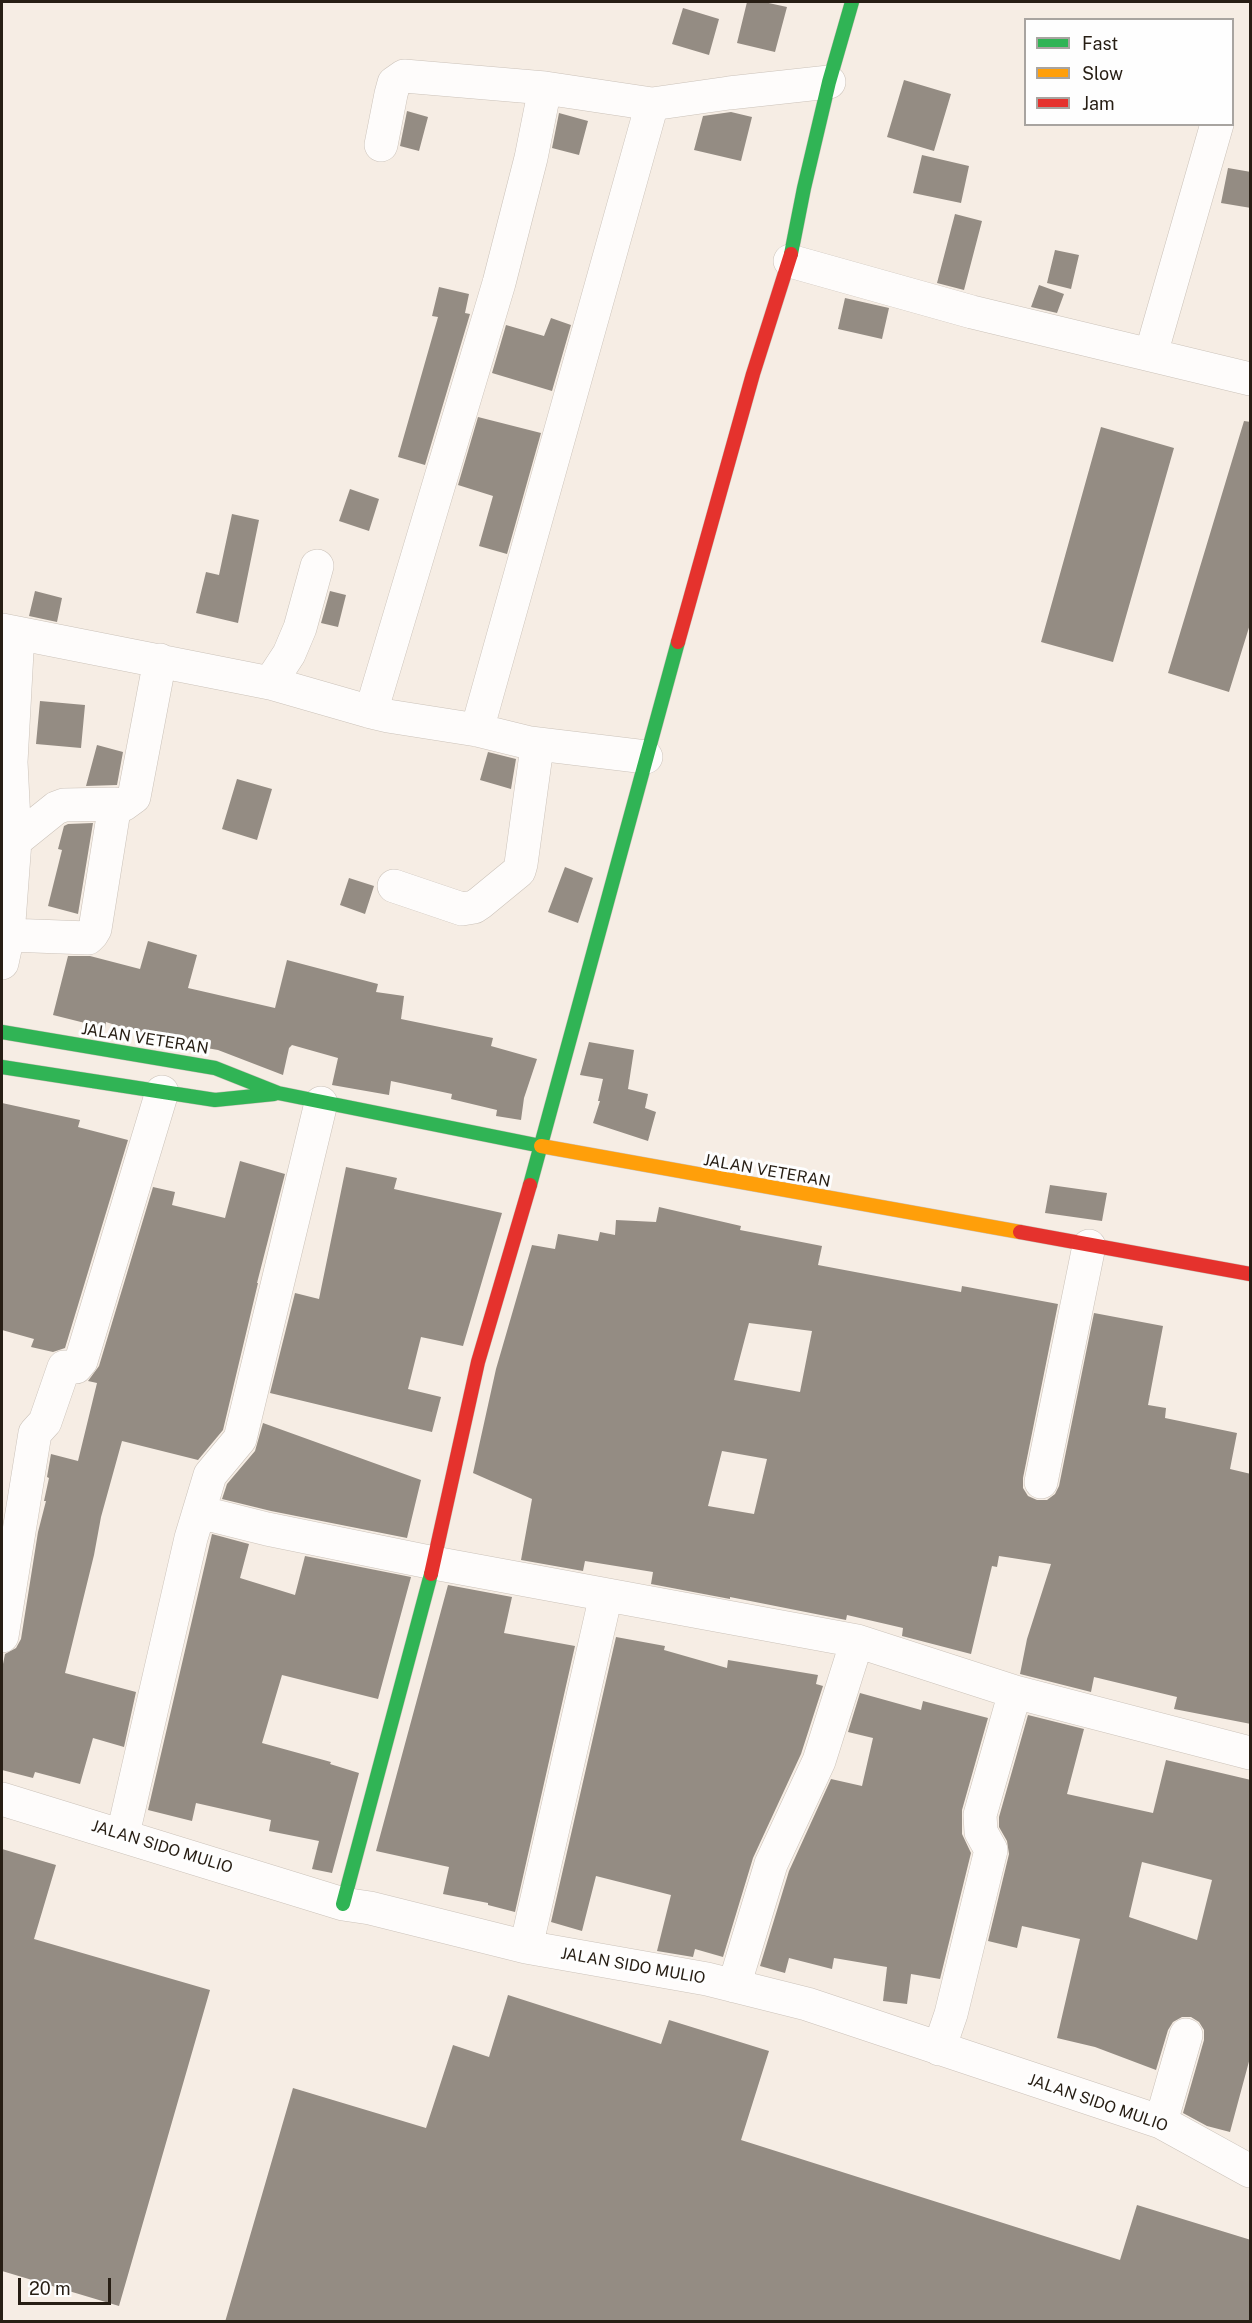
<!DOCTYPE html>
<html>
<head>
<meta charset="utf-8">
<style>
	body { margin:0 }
	#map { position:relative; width:1252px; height:2323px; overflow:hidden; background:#f6ede4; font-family:"Public Sans",sans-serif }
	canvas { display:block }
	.frame { position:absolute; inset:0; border:3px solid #271e14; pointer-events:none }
	.legend { position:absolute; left:1024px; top:18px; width:210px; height:108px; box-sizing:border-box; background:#fefefe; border:2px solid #a8a4a0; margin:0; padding:8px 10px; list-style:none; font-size:18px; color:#271e14 }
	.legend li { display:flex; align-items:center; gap:12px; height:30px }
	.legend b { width:30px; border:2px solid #a8a4a0 }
	.scale { position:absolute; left:18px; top:2278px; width:93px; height:27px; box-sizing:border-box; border:3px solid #271e14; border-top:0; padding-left:8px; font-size:18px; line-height:21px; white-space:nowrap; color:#271e14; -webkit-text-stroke:4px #fefefe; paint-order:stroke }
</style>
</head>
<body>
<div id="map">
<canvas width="1252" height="2323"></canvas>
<div class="frame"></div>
<ul class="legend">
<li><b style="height:8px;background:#30b455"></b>Fast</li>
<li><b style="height:8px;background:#ff9f0a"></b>Slow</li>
<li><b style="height:8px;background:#e5322d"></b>Jam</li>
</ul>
<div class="scale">20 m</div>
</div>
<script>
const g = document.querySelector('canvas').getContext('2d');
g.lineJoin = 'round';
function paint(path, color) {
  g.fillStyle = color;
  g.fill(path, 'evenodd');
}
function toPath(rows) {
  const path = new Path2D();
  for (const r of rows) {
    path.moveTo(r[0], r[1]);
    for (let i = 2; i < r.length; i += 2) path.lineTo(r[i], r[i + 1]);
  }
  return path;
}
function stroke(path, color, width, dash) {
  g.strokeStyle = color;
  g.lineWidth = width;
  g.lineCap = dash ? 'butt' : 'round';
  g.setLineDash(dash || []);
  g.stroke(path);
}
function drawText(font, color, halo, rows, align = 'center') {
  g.font = font + ' "Public Sans",sans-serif';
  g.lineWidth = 6;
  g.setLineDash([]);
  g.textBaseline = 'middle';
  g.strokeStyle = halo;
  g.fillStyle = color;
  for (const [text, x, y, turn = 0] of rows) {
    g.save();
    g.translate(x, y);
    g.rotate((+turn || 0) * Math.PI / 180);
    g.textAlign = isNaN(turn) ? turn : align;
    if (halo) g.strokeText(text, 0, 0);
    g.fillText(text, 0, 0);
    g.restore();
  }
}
const building = toPath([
	[747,2,764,2,787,7,775,52,737,43],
	[683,8,719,19,709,55,672,44],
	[904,80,951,94,934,151,887,137],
	[407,111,428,117,419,151,400,146],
	[731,112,752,117,741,161,694,150,703,116],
	[559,113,588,121,579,155,552,148],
	[922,155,969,166,961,203,913,193],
	[1228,168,1251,172,1251,208,1221,203],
	[955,214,982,221,964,290,937,283],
	[1055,250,1079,255,1071,289,1047,283],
	[1039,285,1064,294,1057,313,1031,307],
	[439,287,469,294,465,313,470,314,425,465,398,457,438,317,432,316],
	[845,298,889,308,882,339,838,329],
	[551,318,571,325,552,391,492,373,506,325,544,336],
	[478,417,541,433,507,554,479,546,493,496,458,485],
	[1244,421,1251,422,1251,621,1229,692,1168,673],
	[1101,427,1174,448,1113,662,1041,642],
	[350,489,379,499,369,531,339,521],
	[232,514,259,520,238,623,196,613,206,572,219,575],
	[35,591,62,598,57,622,29,616],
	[330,591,346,595,338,627,321,623],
	[40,701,85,705,81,748,36,744],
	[97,745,123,752,117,785,86,786],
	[488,752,516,759,511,789,480,780],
	[237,779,272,789,257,840,222,829],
	[93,823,78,914,48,906,62,850,58,849,64,826,68,824],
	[565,867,593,878,578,923,548,912],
	[349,878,374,886,365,914,340,905],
	[148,941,197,955,188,988,275,1008,287,960,378,984,376,992,404,996,401,1019,493,1038,491,1046,537,1059,524,1098,521,1120,496,1116,497,1110,451,1099,452,1094,391,1081,389,1095,332,1085,338,1058,292,1045,289,1048,283,1075,218,1050,161,1040,106,1022,105,1028,53,1015,68,956,90,956,140,969],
	[589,1042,634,1050,628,1089,648,1094,645,1108,656,1112,648,1141,593,1123,600,1101,598,1101,603,1079,580,1075],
	[2,1103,80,1120,78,1127,128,1140,65,1348,53,1352,31,1347,34,1339,2,1330],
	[240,1161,285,1174,257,1283,258,1283,223,1430,198,1460,122,1441,101,1517,94,1555,65,1673,136,1692,124,1747,93,1738,80,1784,35,1772,33,1778,2,1770,2,1669,5,1654,16,1648,21,1639,38,1532,46,1501,44,1501,49,1478,47,1477,51,1454,78,1461,97,1383,88,1381,99,1366,153,1187,175,1192,172,1205,225,1218],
	[346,1167,397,1178,394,1189,502,1213,463,1346,421,1337,408,1389,441,1397,432,1432,270,1393,295,1293,319,1299],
	[1050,1185,1107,1193,1102,1221,1045,1213],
	[659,1207,741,1226,740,1230,822,1246,818,1265,961,1292,962,1286,1058,1304,1023,1478,1023,1488,1028,1496,1037,1500,1047,1500,1055,1494,1059,1486,1094,1313,1163,1326,1148,1405,1166,1408,1165,1418,1237,1433,1230,1469,1251,1474,1251,1724,1174,1709,1177,1697,1094,1677,1091,1692,1020,1674,1027,1639,1051,1564,999,1556,997,1567,992,1566,971,1654,902,1636,903,1628,847,1615,846,1620,730,1597,730,1599,651,1584,653,1572,585,1561,583,1571,521,1560,532,1499,473,1473,496,1369,532,1245,555,1249,558,1234,598,1241,600,1232,615,1235,616,1220,656,1222],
	[749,1323,812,1331,800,1392,734,1380],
	[722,1451,767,1459,754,1514,708,1506],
	[263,1423,421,1480,407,1538,271,1511,222,1499,227,1484,255,1451],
	[212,1534,249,1544,240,1578,295,1595,305,1556,411,1577,378,1699,282,1675,262,1743,331,1762,330,1764,359,1773,332,1873,312,1869,319,1841,269,1831,271,1820,196,1803,192,1821,148,1810],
	[448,1585,512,1597,504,1633,575,1646,515,1912,488,1905,488,1903,443,1894,449,1867,376,1851],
	[616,1637,665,1646,664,1650,727,1668,728,1660,818,1675,816,1684,823,1686,801,1754,753,1858,723,1957,695,1949,693,1957,657,1951,671,1895,596,1876,582,1931,551,1922],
	[860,1693,921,1710,923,1701,988,1718,962,1810,962,1834,971,1853,940,1979,911,1974,907,2004,883,2001,887,1967,834,1958,832,1969,789,1958,785,1973,760,1966,789,1871,831,1779,862,1786,873,1738,848,1732],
	[1028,1715,1084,1729,1067,1794,1153,1813,1166,1760,1251,1780,1251,2054,1230,2132,1207,2126,1183,2113,1204,2040,1204,2030,1199,2022,1191,2017,1182,2017,1173,2022,1168,2030,1156,2070,1095,2047,1057,2038,1080,1939,1022,1926,1017,1948,988,1941,1009,1854,1007,1841,999,1827,999,1817],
	[1142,1862,1212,1880,1197,1940,1129,1917],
	[2,1849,56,1865,34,1939,210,1990,119,2306,2,2271],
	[508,1995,661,2044,669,2020,769,2051,741,2140,1120,2260,1137,2205,1251,2240,1251,2322,225,2322,293,2088,426,2128,453,2045,489,2057]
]);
const street = toPath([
	[381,145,391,94,394,83,404,76,545,88,652,104,729,93,829,82],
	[790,261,972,312,1250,379],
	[1151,354,1217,124],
	[2,630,270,683,289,654,300,628,317,566],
	[270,683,371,712],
	[477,730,652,104],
	[530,743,646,757],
	[15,841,56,808,64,805,115,804],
	[394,886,462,909,474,907,480,903,519,871,521,864,536,754,530,743,477,730,388,716,371,712,499,283,531,158,545,88],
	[8,935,88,938,92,934,95,929,115,804,123,805,134,797,160,660],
	[2,963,8,935,15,841,11,762,18,633],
	[1041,1482,1089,1246],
	[199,1512,267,1529,434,1563,857,1641,1015,1692,1250,1753],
	[2,1636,35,1433,45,1422,64,1367,76,1367,81,1361,162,1092],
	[2,1799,343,1904,370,1908,526,1947,707,1979,807,2004,1161,2122,1250,2171],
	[123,1834,191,1538,210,1475,240,1439,321,1103],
	[526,1947,606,1595],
	[734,1986,771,1864,819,1761,857,1641],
	[939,2049,951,2014,991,1850,981,1832,980,1815,1015,1692],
	[1161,2122,1186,2035]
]);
const fast = toPath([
	[791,254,804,188,829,82,852,2],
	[2,1032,215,1068,278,1093,541,1146],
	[2,1067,215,1100,274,1094],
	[530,1185,678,642],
	[343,1904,431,1574]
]);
const slow = toPath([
	[541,1146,1020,1232]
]);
const jam = toPath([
	[678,642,753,374,791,254],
	[1020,1232,1250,1274],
	[431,1574,478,1362,530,1185]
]);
const streetNames = [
	["JALAN VETERAN",145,1039,9],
	["JALAN VETERAN",767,1171,10],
	["JALAN SIDO MULIO",162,1847,17],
	["JALAN SIDO MULIO",633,1966,10],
	["JALAN SIDO MULIO",1098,2103,19]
];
paint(building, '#948c83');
stroke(street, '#cbc2b9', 34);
stroke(fast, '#cbc2b9', 15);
stroke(slow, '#cbc2b9', 15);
stroke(jam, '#cbc2b9', 15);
stroke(street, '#fefcfb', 33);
stroke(fast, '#30b455', 14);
stroke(slow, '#ff9f0a', 14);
stroke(jam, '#e5322d', 14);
drawText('16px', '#271e14', '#fefefe', streetNames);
</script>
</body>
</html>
